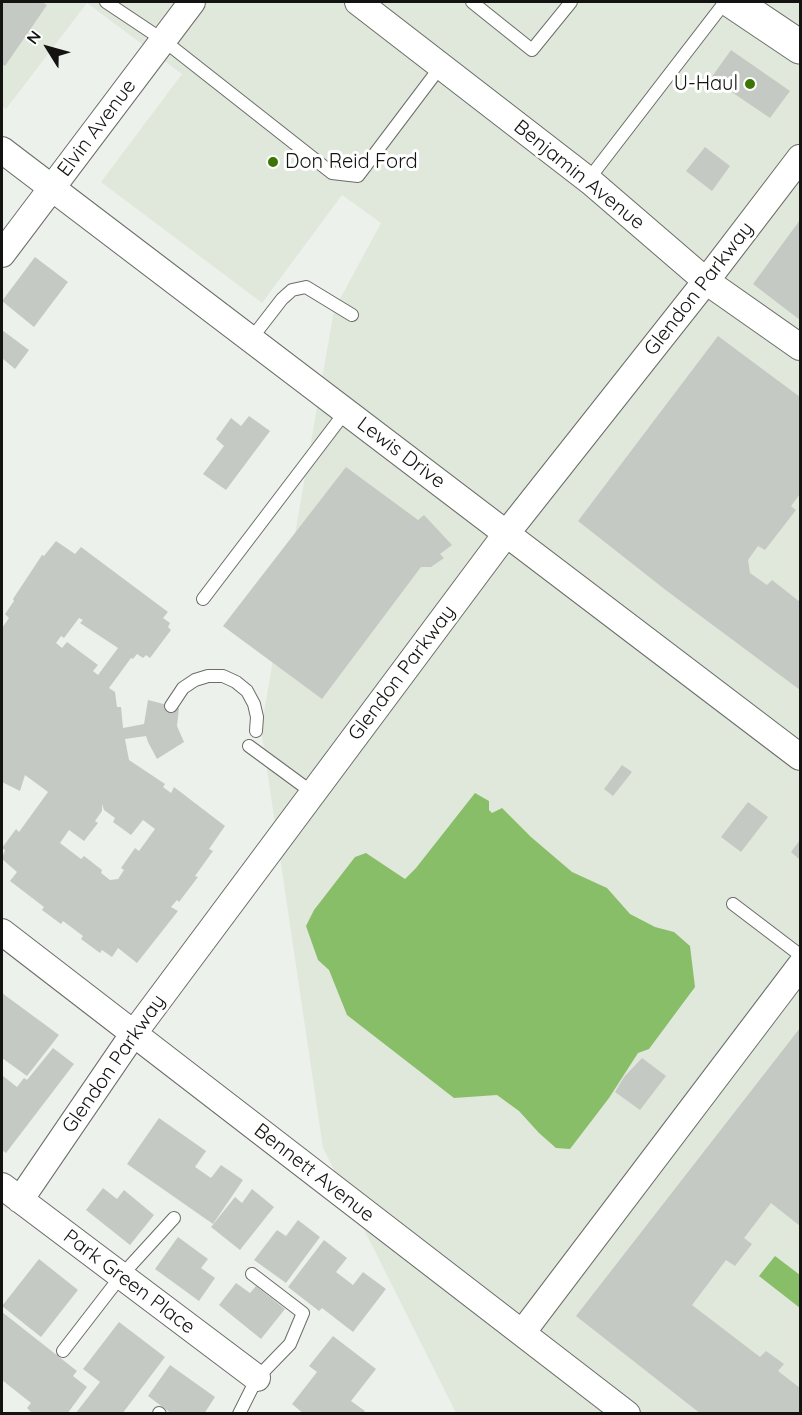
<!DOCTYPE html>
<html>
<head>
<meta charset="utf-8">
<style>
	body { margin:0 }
	#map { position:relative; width:802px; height:1415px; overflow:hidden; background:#edf1eb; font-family:Quicksand,sans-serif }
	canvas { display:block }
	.frame { position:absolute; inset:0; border:3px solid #131412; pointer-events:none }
	.north { position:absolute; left:18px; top:18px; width:60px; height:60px; -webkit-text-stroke:4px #fff; paint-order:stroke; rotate:307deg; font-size:16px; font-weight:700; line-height:24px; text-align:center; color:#131412 }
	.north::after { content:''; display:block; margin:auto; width:21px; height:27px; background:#131412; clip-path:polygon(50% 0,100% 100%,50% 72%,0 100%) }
</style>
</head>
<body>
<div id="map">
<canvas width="802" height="1415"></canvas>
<div class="frame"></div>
<div class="north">N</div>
</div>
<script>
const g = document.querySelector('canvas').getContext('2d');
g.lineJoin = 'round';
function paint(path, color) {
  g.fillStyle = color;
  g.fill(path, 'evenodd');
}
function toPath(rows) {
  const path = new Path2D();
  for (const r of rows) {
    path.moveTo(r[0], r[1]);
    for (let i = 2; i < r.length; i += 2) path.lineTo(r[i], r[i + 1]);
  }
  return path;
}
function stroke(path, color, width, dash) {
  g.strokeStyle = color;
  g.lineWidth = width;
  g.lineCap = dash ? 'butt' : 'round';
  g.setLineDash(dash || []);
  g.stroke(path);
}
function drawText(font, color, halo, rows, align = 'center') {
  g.font = font + ' Quicksand,sans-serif';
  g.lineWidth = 6;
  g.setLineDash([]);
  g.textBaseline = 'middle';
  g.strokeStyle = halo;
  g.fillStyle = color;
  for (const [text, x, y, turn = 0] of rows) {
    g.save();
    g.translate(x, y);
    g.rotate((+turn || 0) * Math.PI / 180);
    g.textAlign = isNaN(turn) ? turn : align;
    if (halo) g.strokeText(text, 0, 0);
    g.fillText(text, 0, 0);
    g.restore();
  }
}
const built = toPath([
	[2,2,800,2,800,1413,456,1413,323,1148,261,729,334,310,381,223,342,195,262,303,101,182,182,74,87,3,6,109,2,106]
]);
const water = toPath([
	[475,793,489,801,489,810,492,813,502,808,531,837,572,872,607,888,630,914,655,927,674,932,690,946,695,987,649,1049,638,1053,609,1098,570,1149,556,1148,539,1133,519,1111,497,1095,454,1098,347,1015,329,970,318,960,306,926,314,910,355,857,366,853,405,879,416,868],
	[775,1256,800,1275,800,1308,759,1276]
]);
const building = toPath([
	[2,2,42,2,47,5,5,66,2,64],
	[731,50,790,91,770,118,711,78],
	[705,147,730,166,712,191,686,171],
	[800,220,800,320,753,284],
	[35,257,68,282,34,327,2,301],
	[2,330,29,350,15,369,2,358],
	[718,336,800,397,800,494,791,506,796,510,765,550,758,546,748,560,750,573,767,585,772,580,800,602,800,690,667,591,578,521],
	[249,416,270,431,226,490,203,474,224,446,216,439,231,418,241,426],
	[346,467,418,520,424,515,452,545,440,554,444,558,431,567,421,567,322,699,223,626],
	[56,541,75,554,81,547,168,612,163,618,170,623,168,627,171,630,150,658,146,655,143,658,137,654,133,659,131,658,109,688,115,692,117,707,121,707,123,728,144,724,148,700,179,708,177,726,184,742,157,759,148,742,146,736,125,739,129,760,165,784,163,787,171,793,174,787,225,826,209,849,213,851,195,876,198,877,179,902,177,900,171,907,178,911,137,963,118,948,112,957,102,950,100,953,81,939,83,936,63,921,61,924,42,910,44,907,10,881,17,872,2,859,5,850,2,848,16,829,19,832,48,792,25,775,20,791,2,782,2,628,9,618,5,614,14,601,13,599,42,555,44,556],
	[79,618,83,620,80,623,118,648,98,675,93,671,98,665,67,642,62,648,56,643,61,636,64,638],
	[102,804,104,810,115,818,113,822,131,835,143,820,155,829,139,851,135,848,121,868,124,870,118,879,110,880,101,873,102,870,84,856,81,859,60,843,69,830,84,841,98,823,95,821,102,811],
	[622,765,632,772,613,796,604,789],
	[748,802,768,817,741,852,721,837],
	[800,840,800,860,791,852],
	[2,993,59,1035,27,1076,2,1058],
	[800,1028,800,1226,771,1203,744,1238,752,1244,735,1266,726,1260,692,1305,760,1357,766,1351,784,1364,778,1371,800,1388,800,1414,701,1414,576,1316],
	[53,1048,74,1064,6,1153,2,1150,2,1078,3,1076,17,1087,24,1078,27,1080],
	[642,1058,666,1076,640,1110,615,1092,624,1077],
	[159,1118,206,1151,195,1167,211,1178,221,1165,243,1180,213,1224,127,1164],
	[103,1188,117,1199,124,1190,154,1215,130,1245,86,1210],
	[252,1189,274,1207,240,1250,211,1227,235,1197,242,1203],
	[298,1220,320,1237,286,1283,254,1260,277,1230,286,1236],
	[178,1237,208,1259,201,1268,215,1278,199,1301,155,1269],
	[324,1240,347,1258,336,1272,353,1285,363,1272,386,1289,353,1332,322,1308,319,1311,288,1287],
	[39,1259,78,1290,41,1337,2,1306],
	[236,1283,250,1293,256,1286,285,1309,261,1339,219,1305],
	[2,1312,77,1371,73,1376,87,1387,67,1414,33,1414,27,1408,31,1403,2,1380],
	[119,1322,165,1357,122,1414,75,1414,100,1382,83,1369],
	[333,1336,376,1369,351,1401,365,1411,363,1414,304,1414,292,1404,317,1372,309,1366],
	[170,1365,215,1397,204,1414,172,1414,148,1396]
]);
const service = toPath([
	[106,2,163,40,332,173,358,176,441,66],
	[472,2,532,50,571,2],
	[588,180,725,2],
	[251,339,282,299,292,290,306,287,352,315],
	[203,599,346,411],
	[171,706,183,688,195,680,208,676,223,676,236,682,247,691,254,704,257,717,256,731],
	[249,746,313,793],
	[733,904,800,955],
	[63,1351,121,1276,174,1218],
	[159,1413,160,1414],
	[239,1414,257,1378,290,1344,303,1313,252,1274]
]);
const minor = toPath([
	[358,2,591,182,706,281,800,347],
	[2,150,800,757],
	[2,254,192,2],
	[2,932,627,1414],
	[2,1186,257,1378],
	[20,1200,134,1033,506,534,706,281,800,158],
	[522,1333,800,966]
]);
const primary = toPath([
	[733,2,800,47]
]);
const markers = [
	[750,84,6,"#3c7405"],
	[273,162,6,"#3c7405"]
];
const poiNames = [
	["U-Haul",738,84],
	["Don Reid Ford",285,162,"left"]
];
const streetNames = [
	["Elvin Avenue",97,128,-53],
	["Benjamin Avenue",579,175,39],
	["Glendon Parkway",699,289,-52],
	["Lewis Drive",401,453,37],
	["Glendon Parkway",402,673,-53],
	["Glendon Parkway",114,1064,-55],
	["Bennett Avenue",314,1173,38],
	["Park Green Place",129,1282,37]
];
paint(built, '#e0e8db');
paint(water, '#88be68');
paint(building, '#c5c9c3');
stroke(service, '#6a6d68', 14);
stroke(minor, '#6a6d68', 28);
stroke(primary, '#6a6d68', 35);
stroke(service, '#fff', 12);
stroke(minor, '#fff', 26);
stroke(primary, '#fff', 33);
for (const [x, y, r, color] of markers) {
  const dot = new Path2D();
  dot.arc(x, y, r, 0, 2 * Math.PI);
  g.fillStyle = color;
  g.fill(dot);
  stroke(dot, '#fff', 2);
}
drawText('20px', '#131412', '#fff', poiNames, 'right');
drawText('20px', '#131412', '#fff', streetNames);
</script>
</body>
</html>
